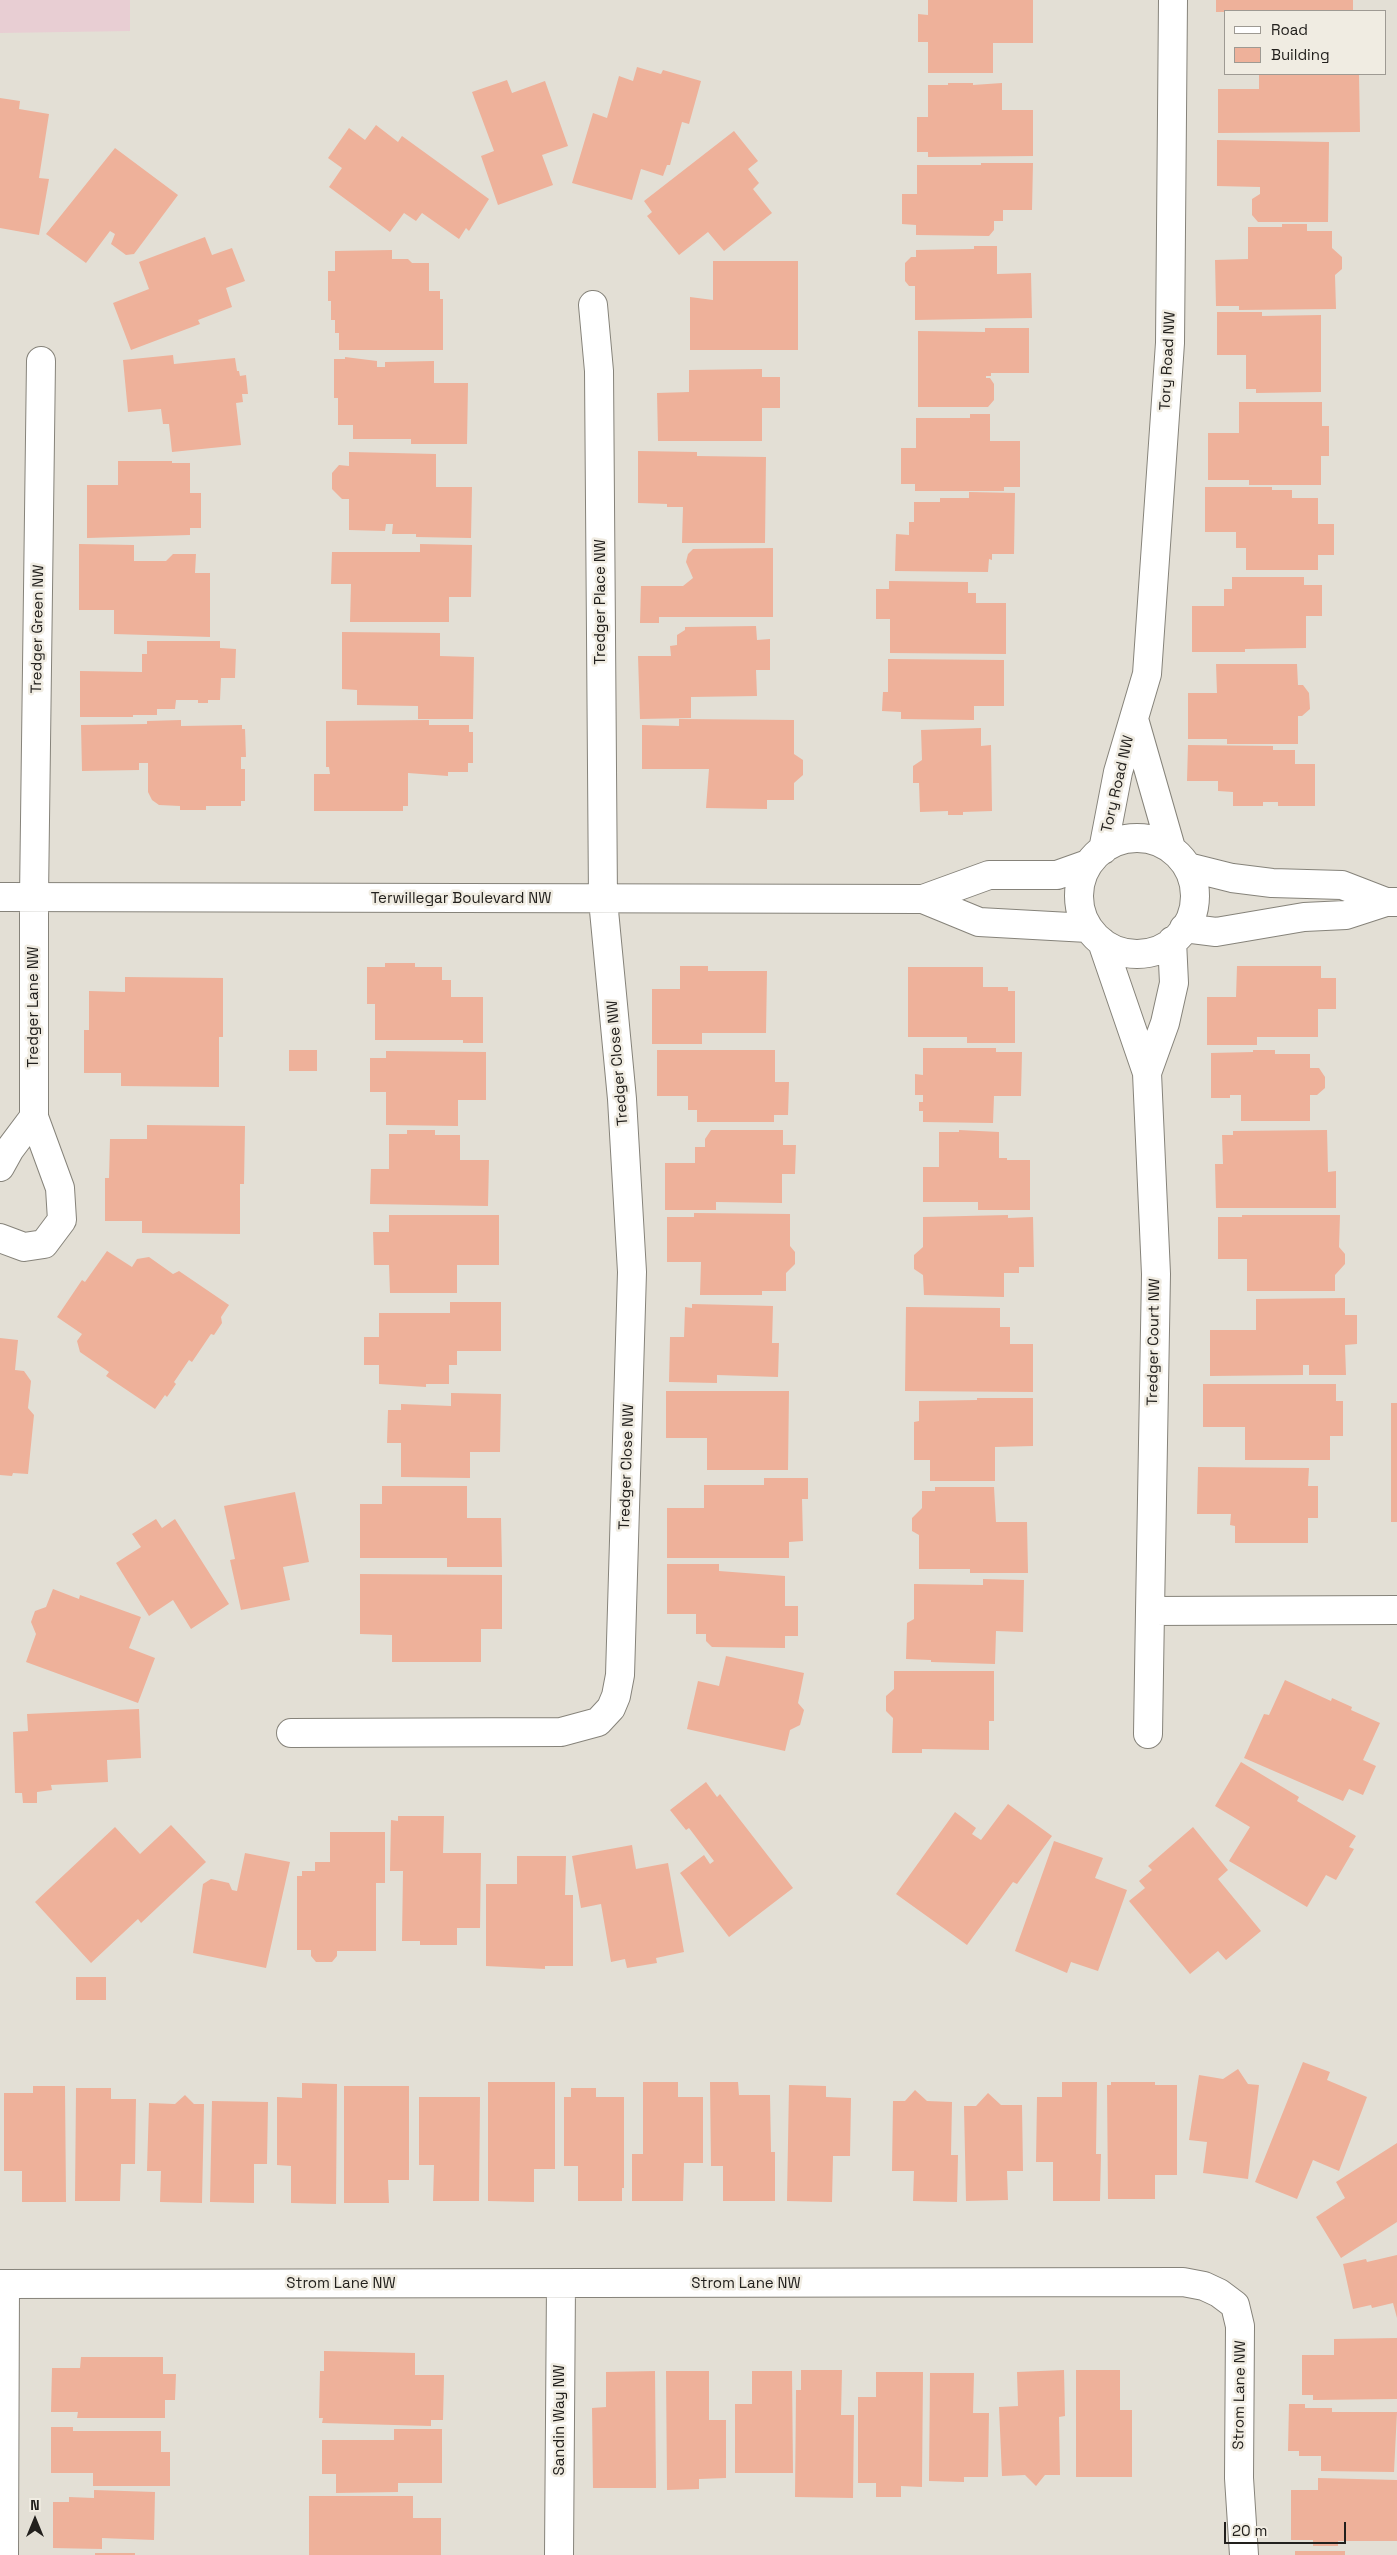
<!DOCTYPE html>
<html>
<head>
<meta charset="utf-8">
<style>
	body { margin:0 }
	#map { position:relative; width:1397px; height:2555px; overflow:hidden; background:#e3dfd5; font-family:"Space Grotesk",sans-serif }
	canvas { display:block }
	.legend { position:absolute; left:1224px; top:10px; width:162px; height:65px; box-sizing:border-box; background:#f0ece2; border:1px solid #9e9a93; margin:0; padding:6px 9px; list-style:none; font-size:15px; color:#22201d }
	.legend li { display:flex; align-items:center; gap:10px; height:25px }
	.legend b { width:25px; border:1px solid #9e9a93 }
	.north { position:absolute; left:10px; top:2495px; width:50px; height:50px; -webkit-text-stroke:4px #f0ece2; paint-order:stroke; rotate:0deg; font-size:14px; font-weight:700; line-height:20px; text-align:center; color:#22201d }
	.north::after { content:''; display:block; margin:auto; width:18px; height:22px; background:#22201d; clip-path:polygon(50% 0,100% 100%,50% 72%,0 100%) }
	.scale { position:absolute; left:1224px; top:2522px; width:122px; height:22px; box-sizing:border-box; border:2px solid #22201d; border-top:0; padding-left:6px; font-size:15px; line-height:18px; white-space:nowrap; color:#22201d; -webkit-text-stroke:4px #f0ece2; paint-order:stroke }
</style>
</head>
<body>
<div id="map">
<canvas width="1397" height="2555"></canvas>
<ul class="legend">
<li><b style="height:6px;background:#fff"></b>Road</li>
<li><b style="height:14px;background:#eeb19a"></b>Building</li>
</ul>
<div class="north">N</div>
<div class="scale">20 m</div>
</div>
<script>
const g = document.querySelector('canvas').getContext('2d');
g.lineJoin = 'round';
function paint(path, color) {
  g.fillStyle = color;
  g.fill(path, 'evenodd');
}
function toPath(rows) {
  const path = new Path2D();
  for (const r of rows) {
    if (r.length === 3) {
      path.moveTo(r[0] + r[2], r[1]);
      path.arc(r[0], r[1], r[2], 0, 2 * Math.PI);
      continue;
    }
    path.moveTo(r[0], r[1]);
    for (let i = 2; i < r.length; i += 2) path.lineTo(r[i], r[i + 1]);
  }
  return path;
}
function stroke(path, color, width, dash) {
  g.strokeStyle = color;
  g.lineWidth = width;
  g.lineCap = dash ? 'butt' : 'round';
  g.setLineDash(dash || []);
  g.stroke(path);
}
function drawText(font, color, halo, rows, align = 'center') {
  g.font = font + ' "Space Grotesk",sans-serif';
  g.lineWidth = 5;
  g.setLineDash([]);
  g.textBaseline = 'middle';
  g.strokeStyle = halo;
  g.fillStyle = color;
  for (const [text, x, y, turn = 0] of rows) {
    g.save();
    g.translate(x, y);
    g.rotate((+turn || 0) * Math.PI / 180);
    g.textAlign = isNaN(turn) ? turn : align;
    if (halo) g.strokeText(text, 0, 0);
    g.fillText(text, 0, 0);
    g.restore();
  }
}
const education = toPath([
	[0,0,130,0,130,31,0,33]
]);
const building = toPath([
	[928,0,1033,0,1033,43,993,43,993,73,928,73,928,42,918,42,918,14,928,15],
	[1216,0,1353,0,1353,11,1216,12],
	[637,67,661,74,663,70,701,81,689,124,682,122,670,165,667,165,663,176,641,169,632,200,572,183,593,113,607,118,619,76,633,81],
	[1259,74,1359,74,1360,132,1218,133,1218,89,1259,89],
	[507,80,512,93,545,81,568,146,542,155,553,185,498,205,481,156,494,151,472,92],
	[948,83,973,83,973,85,1002,83,1002,110,1033,110,1033,156,928,157,928,152,917,152,917,117,928,117,928,85,948,85],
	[0,98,20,101,19,109,49,114,39,178,49,179,39,235,0,228],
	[376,125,398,142,402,136,489,199,469,231,466,228,459,239,422,213,416,221,404,213,390,232,329,187,342,168,328,158,349,128,365,140],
	[734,131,758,161,748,169,759,183,753,189,772,213,724,251,708,232,679,255,647,216,652,212,644,201],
	[1217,140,1329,142,1328,222,1258,222,1252,215,1252,199,1260,194,1260,187,1217,186],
	[115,148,178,195,134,254,126,255,111,244,115,234,110,231,86,263,46,234],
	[981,163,1033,163,1032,210,1003,210,1003,221,994,221,994,230,989,236,916,235,916,225,902,224,902,194,917,194,917,165,981,165],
	[1282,224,1307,224,1307,231,1332,231,1332,248,1342,257,1342,269,1335,275,1336,309,1239,310,1239,306,1216,306,1215,260,1248,259,1248,227,1282,227],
	[205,237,212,255,232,248,245,281,226,288,232,307,198,320,200,324,131,350,113,303,149,289,139,262],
	[974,246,997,246,997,274,1031,273,1032,318,915,320,915,286,909,286,905,281,905,263,911,257,916,257,916,250,974,249],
	[392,250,392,259,408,259,412,263,429,263,429,291,440,291,440,299,443,299,443,350,339,350,339,333,335,333,335,320,331,320,331,301,328,301,328,271,335,271,335,251],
	[713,261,798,261,798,350,690,350,690,297,713,300],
	[1217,312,1262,312,1262,316,1321,315,1321,392,1256,393,1256,389,1246,389,1246,355,1217,355],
	[985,328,1029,328,1029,373,991,373,991,376,986,376,986,378,990,378,994,384,994,400,988,407,918,407,918,331,985,332],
	[173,355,174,364,235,358,237,371,239,371,240,376,246,375,248,394,242,394,243,402,236,403,241,445,172,452,169,424,163,424,161,409,128,412,123,360],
	[345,357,377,361,377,367,385,367,385,362,434,361,434,383,468,383,467,444,411,444,411,439,353,439,353,425,338,425,338,398,334,398,334,359,345,359],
	[762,369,762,377,780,377,780,408,762,408,762,441,658,441,657,393,689,392,689,370],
	[1239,402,1322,402,1322,426,1329,426,1329,456,1321,456,1321,485,1249,485,1249,480,1208,480,1208,433,1239,433],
	[970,414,990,414,990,441,1020,441,1020,487,1004,487,1004,491,915,491,915,484,901,484,901,448,916,448,916,418,970,418],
	[638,451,697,452,697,456,766,457,765,543,682,543,683,507,667,507,667,504,638,503],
	[349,452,436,454,436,487,472,487,471,538,416,537,416,534,392,534,393,524,386,524,385,531,349,530,349,499,342,499,332,489,332,473,339,465,349,466],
	[118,461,172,461,172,463,190,463,190,493,201,493,201,528,190,528,190,535,87,538,87,485,118,485],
	[1205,487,1272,487,1272,490,1292,490,1292,498,1318,498,1318,524,1334,524,1334,555,1318,555,1318,570,1246,570,1246,548,1236,548,1236,532,1205,532],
	[969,492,1015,493,1014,554,992,554,992,560,989,559,988,572,895,571,896,534,909,535,909,522,914,522,914,502,940,502,940,498,969,498],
	[79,544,134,545,134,561,166,561,173,554,196,554,195,573,210,573,210,637,114,634,114,610,79,610],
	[420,544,472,545,471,597,449,597,449,622,350,622,351,584,331,584,332,552,420,552],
	[773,548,773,617,659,617,659,623,640,623,641,586,683,586,693,578,686,562,688,554,693,549],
	[1232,577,1304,577,1304,585,1322,585,1322,616,1306,616,1306,648,1245,649,1245,652,1192,652,1192,606,1224,606,1224,589,1232,589],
	[889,581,968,582,968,593,976,593,976,603,1006,603,1006,654,890,653,890,619,876,619,876,589,889,589],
	[756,626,757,640,770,639,770,670,756,670,757,696,691,697,691,718,640,719,638,656,671,656,670,646,677,645,677,635,685,630,685,627],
	[342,632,440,633,440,656,474,657,473,719,418,719,418,706,357,705,357,690,342,689],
	[147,641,220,641,220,648,236,649,235,678,221,678,220,700,208,700,208,703,198,703,198,700,176,700,175,709,157,709,157,715,133,715,133,717,80,717,80,671,142,672,142,654,147,654],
	[888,659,1004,660,1004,706,974,706,974,720,901,719,901,712,882,711,883,692,888,692],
	[1216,664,1297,664,1298,685,1303,685,1309,693,1310,709,1302,716,1298,716,1298,744,1227,744,1227,739,1188,739,1188,693,1217,693],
	[679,719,794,720,794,754,803,760,803,775,794,783,794,800,767,800,767,809,706,808,709,769,642,769,642,725,679,726],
	[181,720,181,726,242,725,242,729,245,729,246,757,241,757,241,769,245,769,245,801,241,801,241,806,206,806,206,810,180,810,180,806,159,805,152,800,148,792,148,763,139,763,139,770,82,771,81,725,147,724,147,721],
	[429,720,429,725,469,725,469,732,473,732,473,763,468,763,468,772,448,772,448,776,408,773,408,806,403,806,403,811,314,811,314,774,330,774,329,767,326,767,326,721],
	[981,728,981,746,991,745,992,811,963,812,963,815,948,815,948,811,920,812,919,783,913,783,913,766,922,760,921,730],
	[1188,745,1273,746,1273,750,1295,750,1295,764,1315,764,1315,806,1278,806,1278,802,1263,802,1263,806,1233,806,1233,792,1218,791,1218,781,1187,781],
	[385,963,415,963,415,967,442,967,442,980,451,980,451,997,483,997,483,1043,463,1043,463,1040,375,1040,375,1004,367,1004,367,967,385,967],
	[680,966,708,966,708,971,767,971,766,1033,702,1033,702,1044,652,1044,652,989,680,989],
	[1237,966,1321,966,1321,978,1336,978,1336,1009,1318,1009,1318,1037,1257,1037,1257,1045,1207,1045,1207,997,1236,997],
	[908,967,983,967,983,987,1008,987,1008,991,1015,991,1015,1043,967,1043,967,1037,908,1037],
	[125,977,223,978,223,1037,219,1037,219,1087,121,1086,121,1073,84,1073,84,1030,89,1030,89,991,125,992],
	[923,1048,996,1048,996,1052,1022,1052,1021,1096,994,1096,993,1123,923,1122,923,1111,919,1111,919,1102,923,1102,923,1095,915,1095,915,1074,923,1075],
	[289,1050,317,1050,317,1071,289,1071],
	[657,1050,775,1050,775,1082,789,1082,788,1115,774,1115,774,1122,697,1122,697,1110,688,1110,688,1096,657,1096],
	[1253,1050,1275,1050,1275,1054,1310,1054,1310,1068,1319,1068,1325,1077,1325,1088,1317,1095,1310,1095,1310,1121,1241,1121,1241,1095,1230,1095,1230,1098,1211,1098,1211,1053,1253,1052],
	[386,1051,486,1052,486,1100,458,1100,458,1126,386,1125,386,1092,370,1092,370,1058,386,1058],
	[147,1125,245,1126,244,1184,240,1184,240,1234,142,1233,142,1221,105,1221,105,1178,109,1178,110,1139,147,1139],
	[407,1130,435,1130,435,1135,460,1135,460,1160,489,1160,488,1206,370,1204,371,1169,389,1169,389,1134,407,1134],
	[711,1130,783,1130,783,1145,796,1145,795,1174,782,1174,782,1203,716,1202,716,1210,665,1210,665,1163,695,1163,695,1147,705,1147,705,1139],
	[959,1130,999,1132,999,1158,1007,1158,1007,1160,1030,1160,1030,1210,978,1210,978,1202,923,1202,923,1167,939,1167,939,1132,959,1132],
	[1327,1130,1328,1172,1336,1171,1336,1208,1216,1208,1215,1164,1223,1164,1222,1135,1233,1135,1233,1131],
	[694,1213,790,1214,790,1246,795,1252,795,1264,786,1273,786,1291,762,1291,762,1295,700,1295,701,1262,667,1262,667,1217,694,1217],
	[389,1215,499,1215,499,1265,457,1265,457,1293,390,1293,389,1265,374,1265,373,1232,389,1232],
	[1008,1215,1008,1218,1033,1217,1034,1267,1019,1267,1019,1273,1004,1273,1004,1297,924,1295,923,1275,914,1269,914,1255,923,1247,923,1217],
	[1242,1215,1340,1215,1339,1247,1345,1254,1345,1264,1335,1275,1335,1291,1247,1291,1247,1259,1218,1259,1218,1217,1242,1217],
	[107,1251,132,1267,137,1259,149,1257,173,1274,179,1271,229,1305,221,1317,222,1323,214,1335,211,1334,192,1362,189,1360,174,1382,176,1384,167,1397,165,1395,155,1409,106,1376,109,1372,80,1352,77,1341,82,1334,57,1317,82,1280,85,1282],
	[1345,1298,1345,1315,1357,1315,1357,1344,1345,1345,1346,1375,1309,1375,1309,1365,1303,1365,1303,1375,1210,1376,1210,1330,1256,1330,1256,1299],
	[450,1302,501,1302,501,1351,457,1351,457,1365,449,1365,449,1384,426,1384,426,1387,379,1384,379,1365,364,1365,364,1337,379,1337,379,1313,450,1313],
	[692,1304,773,1306,772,1343,779,1343,778,1377,717,1375,717,1383,669,1382,670,1337,684,1337,685,1307,692,1308],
	[906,1307,1000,1308,1000,1327,1010,1327,1010,1344,1033,1344,1033,1392,905,1391],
	[0,1338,18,1340,15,1370,24,1371,31,1381,28,1408,34,1415,28,1474,13,1473,12,1476,0,1475],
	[1203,1384,1336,1384,1336,1401,1343,1401,1343,1436,1330,1436,1330,1460,1245,1460,1245,1427,1203,1427],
	[666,1391,789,1391,788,1470,707,1470,707,1438,666,1438],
	[451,1393,501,1394,500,1452,470,1452,470,1478,401,1477,401,1443,387,1443,388,1410,401,1410,401,1404,451,1406],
	[977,1398,1033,1398,1033,1446,995,1447,995,1481,930,1481,930,1460,914,1460,914,1422,919,1421,919,1401,977,1400],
	[1391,1403,1397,1403,1397,1522,1391,1522],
	[1198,1467,1309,1468,1308,1486,1318,1486,1318,1518,1308,1518,1308,1543,1235,1543,1235,1526,1230,1525,1231,1514,1197,1514],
	[764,1478,808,1478,808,1499,802,1499,803,1541,789,1542,789,1558,667,1558,667,1508,704,1508,704,1485,764,1485],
	[382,1486,467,1486,467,1518,501,1518,502,1567,447,1567,447,1558,360,1558,360,1504,382,1504],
	[935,1487,994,1487,996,1522,1027,1522,1028,1573,970,1573,970,1569,919,1569,919,1535,912,1531,912,1518,922,1508,922,1491,935,1491],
	[295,1492,309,1562,283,1567,290,1600,241,1610,230,1560,235,1559,224,1506],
	[156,1519,162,1528,175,1519,229,1604,191,1629,173,1600,149,1616,116,1563,141,1547,132,1534],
	[667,1564,719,1564,719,1571,785,1576,785,1606,798,1606,798,1636,785,1636,785,1648,712,1647,706,1641,706,1634,696,1634,696,1614,667,1614],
	[360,1574,502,1575,502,1629,481,1629,481,1662,392,1662,392,1635,360,1634],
	[983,1579,1024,1580,1023,1632,996,1631,995,1664,931,1662,931,1660,906,1659,907,1623,914,1619,914,1584,983,1585],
	[53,1589,79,1599,80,1595,141,1617,129,1648,155,1658,138,1703,26,1662,36,1634,31,1622,35,1611,46,1607],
	[726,1656,804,1673,798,1703,804,1710,800,1725,790,1730,785,1751,687,1729,698,1681,719,1686],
	[894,1671,994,1671,994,1721,989,1721,989,1750,922,1749,922,1753,892,1753,893,1718,886,1711,886,1696,894,1689],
	[1285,1680,1331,1701,1332,1698,1352,1707,1351,1710,1380,1723,1363,1760,1376,1766,1363,1795,1349,1789,1343,1801,1244,1758,1264,1714,1269,1715],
	[139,1709,141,1758,107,1760,108,1782,51,1785,52,1790,37,1792,37,1803,23,1803,22,1793,15,1793,13,1732,28,1731,27,1714],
	[1241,1762,1299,1797,1297,1801,1356,1836,1349,1847,1354,1849,1336,1880,1326,1875,1307,1907,1229,1861,1250,1827,1215,1806],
	[706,1782,717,1797,720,1794,793,1888,729,1937,680,1873,704,1855,710,1864,714,1861,689,1828,686,1830,670,1810],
	[1008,1804,1052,1836,1017,1884,1013,1882,967,1945,896,1894,955,1812,976,1828,972,1834,981,1840],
	[398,1816,444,1816,443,1853,481,1853,480,1928,457,1928,457,1945,420,1945,420,1941,402,1941,403,1871,390,1871,391,1820,398,1821],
	[171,1825,206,1862,141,1923,138,1919,91,1963,35,1902,115,1827,140,1854],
	[1193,1827,1228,1870,1218,1879,1261,1931,1226,1960,1218,1951,1190,1974,1129,1901,1145,1888,1139,1881,1152,1870,1148,1866],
	[330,1832,385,1832,385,1883,376,1883,376,1951,337,1951,337,1956,332,1962,316,1962,311,1956,311,1950,297,1950,297,1876,302,1876,302,1871,315,1871,315,1862,330,1862],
	[1054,1841,1103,1858,1095,1878,1127,1890,1098,1971,1071,1962,1067,1973,1015,1951],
	[632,1845,636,1869,668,1863,684,1952,656,1958,657,1963,627,1968,625,1959,611,1962,601,1904,581,1908,572,1856],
	[245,1853,290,1862,266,1968,193,1953,203,1884,211,1879,229,1883,232,1890,237,1891],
	[517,1856,566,1856,565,1895,573,1895,573,1966,545,1966,545,1969,486,1966,486,1884,517,1884],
	[76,1977,106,1977,106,2000,76,2000],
	[1303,2062,1330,2072,1327,2080,1367,2097,1339,2171,1313,2160,1297,2199,1255,2182],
	[1238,2069,1248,2084,1259,2085,1248,2179,1203,2173,1207,2142,1189,2140,1199,2075,1223,2079],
	[488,2082,555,2082,555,2169,534,2169,534,2202,488,2201],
	[643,2082,678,2082,678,2097,703,2097,703,2163,684,2163,683,2201,632,2201,632,2154,643,2154],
	[710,2082,738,2082,739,2095,770,2095,771,2152,775,2152,775,2201,723,2201,723,2166,711,2166],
	[1062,2082,1097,2082,1096,2154,1101,2154,1100,2201,1053,2201,1053,2162,1036,2162,1037,2097,1062,2097],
	[1111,2082,1155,2082,1155,2085,1177,2085,1177,2175,1155,2175,1155,2199,1108,2199,1107,2085,1111,2085],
	[302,2083,337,2084,336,2204,291,2203,291,2166,277,2165,277,2097,302,2098],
	[789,2085,826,2086,826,2097,851,2098,850,2156,833,2156,832,2202,787,2201],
	[33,2086,65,2086,66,2202,22,2202,22,2171,4,2171,4,2093,33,2093],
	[344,2086,409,2086,409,2180,388,2180,389,2203,344,2203],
	[76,2088,111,2088,111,2099,136,2099,135,2164,121,2164,120,2201,75,2201],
	[571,2088,596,2088,596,2097,624,2097,624,2188,622,2188,622,2201,578,2201,578,2166,564,2166,564,2097,571,2097],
	[915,2090,927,2101,952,2102,951,2155,958,2155,957,2202,913,2201,914,2171,892,2171,893,2101,905,2101],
	[988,2093,1001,2105,1022,2105,1023,2171,1007,2171,1008,2200,966,2201,964,2106,976,2106],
	[185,2095,194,2104,204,2104,202,2203,160,2202,161,2171,147,2171,149,2103,175,2104],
	[419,2097,480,2097,479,2201,433,2201,434,2165,419,2165],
	[212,2101,268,2102,267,2164,254,2164,254,2203,210,2202],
	[1397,2143,1397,2222,1341,2258,1316,2217,1345,2198,1336,2182],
	[1397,2255,1397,2318,1393,2303,1372,2308,1371,2305,1353,2309,1343,2264,1366,2259,1367,2262],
	[1397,2338,1397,2399,1313,2400,1313,2395,1302,2395,1302,2355,1334,2355,1334,2339],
	[324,2351,415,2353,415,2375,444,2375,443,2420,431,2420,431,2426,322,2423,323,2418,319,2418,320,2371,324,2371],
	[81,2357,163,2357,163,2374,176,2374,175,2400,165,2400,165,2418,77,2418,78,2412,51,2412,52,2368,80,2368],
	[801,2370,842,2370,841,2415,854,2415,853,2498,795,2497,796,2390,801,2390],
	[1064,2370,1065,2416,1059,2417,1060,2475,1045,2475,1036,2486,1025,2475,1002,2476,999,2407,1018,2406,1017,2372],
	[1076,2370,1120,2370,1120,2410,1132,2410,1132,2477,1076,2477],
	[655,2371,656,2488,593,2488,592,2408,606,2407,606,2372],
	[666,2371,709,2371,709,2420,726,2420,726,2478,699,2479,699,2489,667,2490],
	[752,2371,792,2371,793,2473,735,2473,735,2404,752,2404],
	[876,2372,923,2372,922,2487,901,2486,901,2497,876,2497,876,2483,858,2483,858,2397,876,2397],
	[930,2373,974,2373,973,2413,989,2413,988,2477,964,2477,964,2482,929,2481],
	[1289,2404,1305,2404,1305,2408,1332,2408,1332,2412,1397,2412,1394,2472,1321,2471,1321,2456,1299,2456,1299,2451,1288,2451],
	[51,2427,73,2427,73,2431,161,2431,161,2452,170,2452,170,2486,93,2486,93,2473,51,2473],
	[394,2429,442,2429,442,2483,398,2483,398,2492,336,2493,336,2474,322,2474,322,2440,394,2440],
	[1318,2478,1397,2480,1397,2541,1338,2541,1338,2546,1313,2546,1313,2540,1291,2540,1291,2490,1318,2490],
	[94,2490,155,2492,154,2540,102,2538,102,2549,53,2548,53,2502,69,2502,69,2497,94,2498],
	[309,2496,413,2496,413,2518,441,2518,441,2555,309,2555],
	[1295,2551,1345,2551,1345,2555,1295,2555],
	[95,2553,135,2553,135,2555,95,2555]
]);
const minor = toPath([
	[1134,719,1171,848],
	[1137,896,58],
	[1103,850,1118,772,1147,674,1170,343,1173,0],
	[1188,867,1232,878,1272,883,1342,885,1386,902],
	[0,897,923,899,989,875,1057,875,1088,864],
	[923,899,979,922,1088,928],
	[1184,928,1216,932,1304,917,1346,915,1386,902,1397,902],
	[1102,942,1147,1073,1156,1274,1150,1611],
	[1147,1073,1165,1023,1174,983,1172,941],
	[0,1167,10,1149,34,1117],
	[0,1238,24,1247,44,1244,62,1220,60,1188,34,1117,34,897,41,361],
	[291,1733,561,1732,598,1722,611,1708,616,1696,620,1675,632,1272,622,1099,603,900,599,371,593,305],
	[1148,1734,1150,1611,1397,1610],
	[0,2284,1183,2282,1204,2286,1219,2293,1235,2305,1240,2326,1239,2478,1244,2555],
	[4,2555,5,2284],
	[559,2555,561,2284]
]);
const streetNames = [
	["Tory Road NW",1168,361,-87],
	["Tredger Place NW",601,602,-90],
	["Tredger Green NW",38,629,-89],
	["Tory Road NW",1118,784,-77],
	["Terwillegar Boulevard NW",461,899],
	["Tredger Lane NW",34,1007,-90],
	["Tredger Close NW",618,1063,-95],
	["Tredger Court NW",1154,1342,-89],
	["Tredger Close NW",627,1467,-88],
	["Strom Lane NW",341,2284],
	["Strom Lane NW",746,2284],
	["Strom Lane NW",1240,2395,-89],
	["Sandin Way NW",560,2420,-90]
];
paint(education, '#e8ced3');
paint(building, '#eeb19a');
stroke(minor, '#86837a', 30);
stroke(minor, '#fff', 28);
drawText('15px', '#22201d', '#f0ece2', streetNames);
</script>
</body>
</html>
